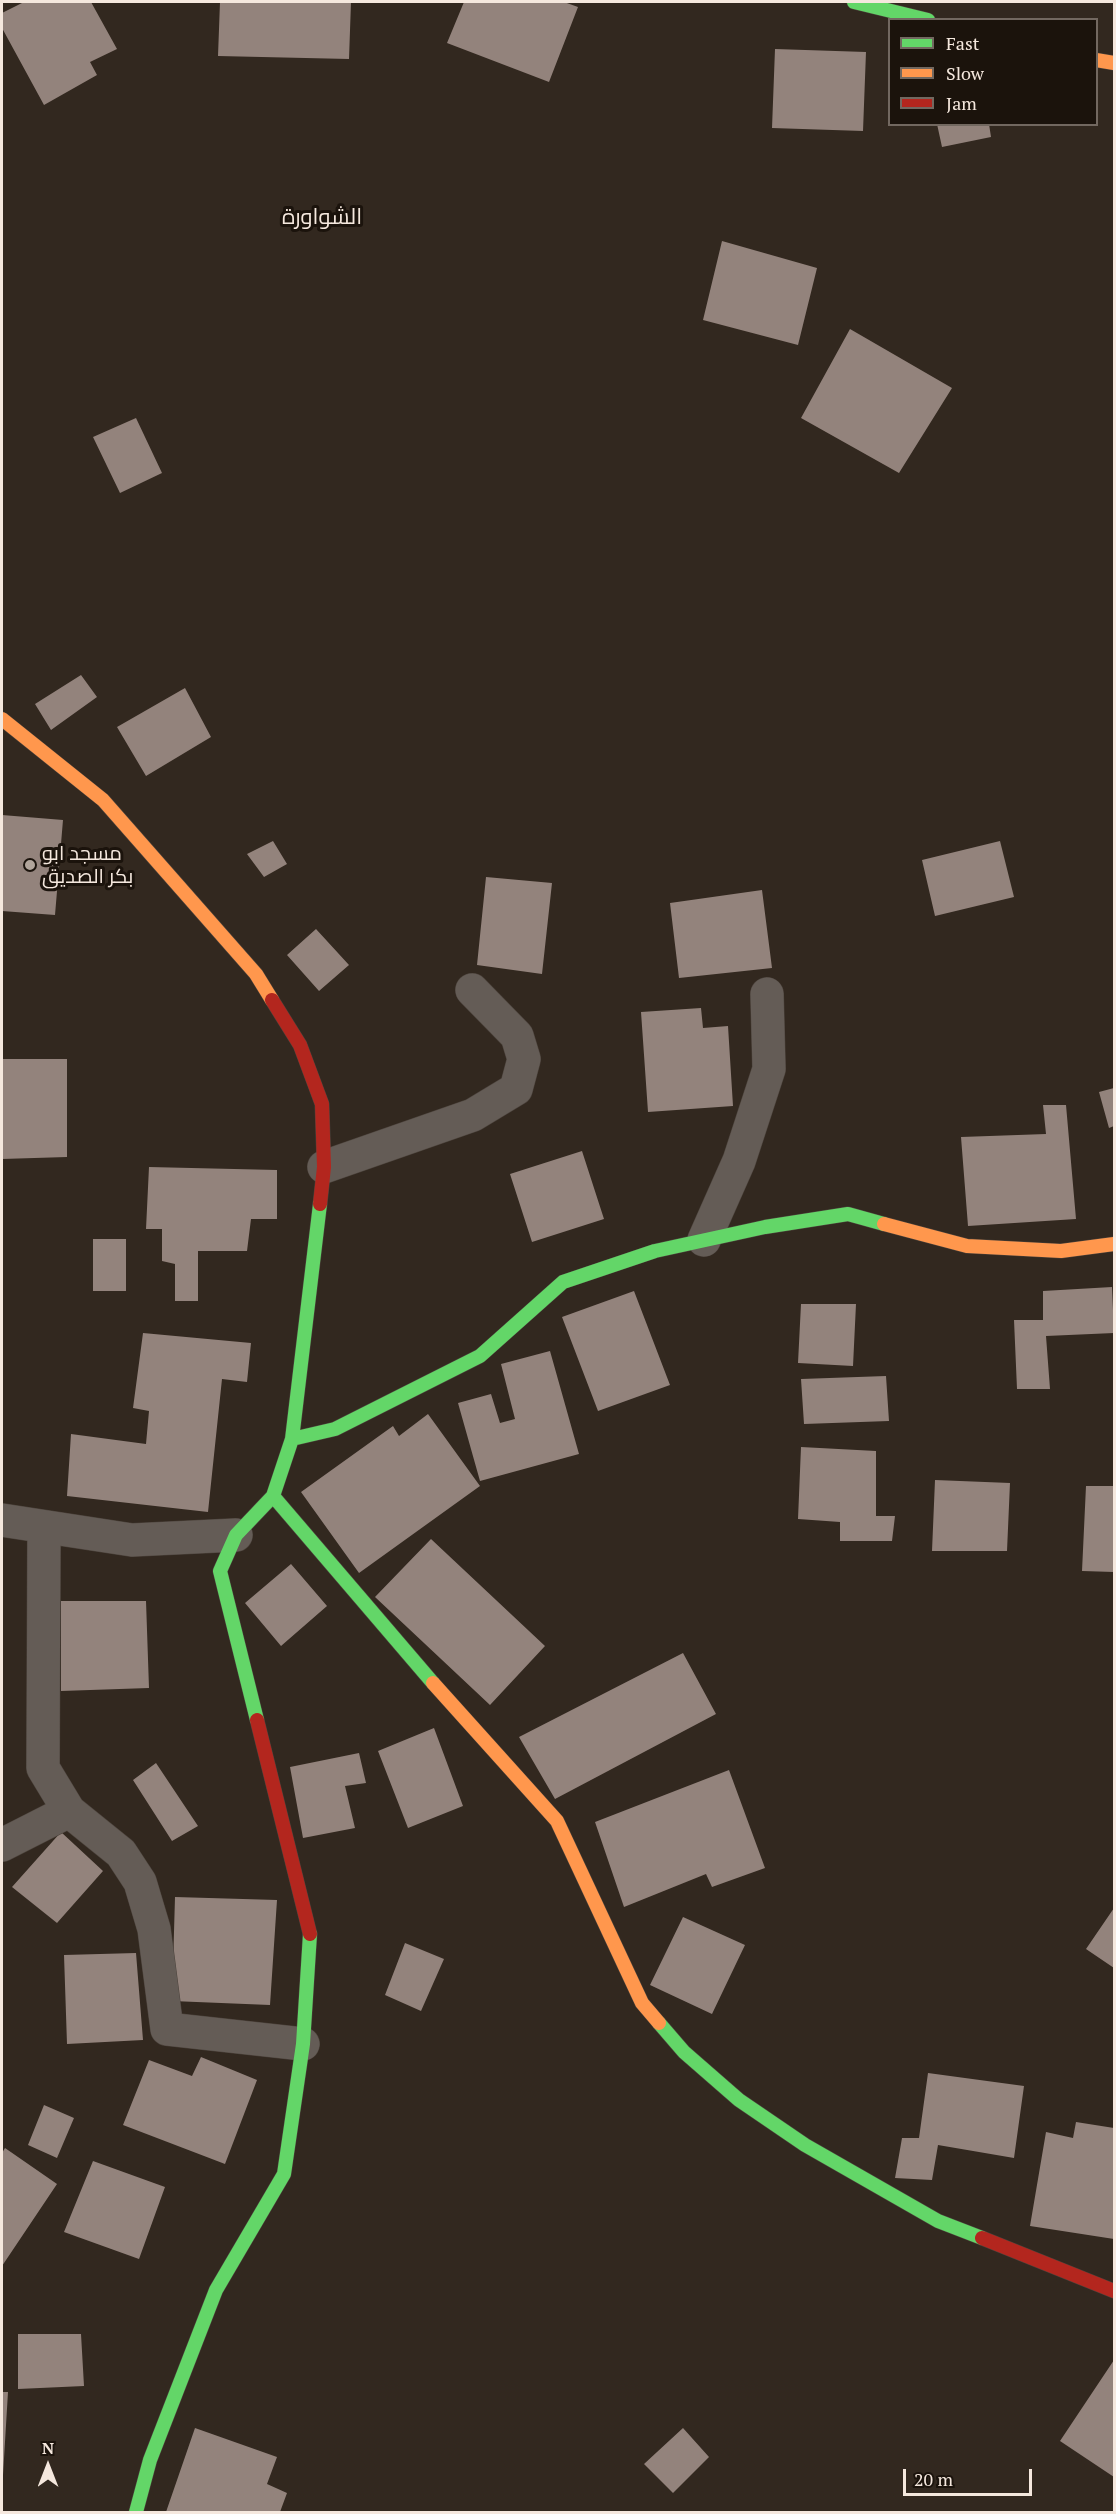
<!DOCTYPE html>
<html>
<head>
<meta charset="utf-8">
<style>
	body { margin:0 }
	#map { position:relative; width:1116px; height:2514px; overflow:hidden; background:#32281f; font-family:"PT Serif",serif }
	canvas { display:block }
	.frame { position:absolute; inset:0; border:3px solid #f5e8de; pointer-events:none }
	.legend { position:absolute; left:888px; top:18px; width:210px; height:108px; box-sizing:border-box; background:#1b130c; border:2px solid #726860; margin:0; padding:8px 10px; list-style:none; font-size:18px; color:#f5e8de }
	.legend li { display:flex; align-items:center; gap:12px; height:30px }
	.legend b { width:30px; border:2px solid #726860 }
	.north { position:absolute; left:18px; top:2436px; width:60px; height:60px; -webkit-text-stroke:4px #1b130c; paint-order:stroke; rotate:0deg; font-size:16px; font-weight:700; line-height:24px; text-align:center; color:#f5e8de }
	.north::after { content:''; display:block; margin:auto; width:21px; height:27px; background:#f5e8de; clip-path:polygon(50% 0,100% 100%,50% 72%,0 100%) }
	.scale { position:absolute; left:903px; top:2469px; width:129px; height:27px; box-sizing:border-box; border:3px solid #f5e8de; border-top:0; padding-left:8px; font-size:18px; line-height:21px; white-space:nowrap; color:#f5e8de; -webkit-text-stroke:4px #1b130c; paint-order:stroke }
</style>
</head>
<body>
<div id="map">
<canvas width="1116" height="2514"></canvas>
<div class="frame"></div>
<ul class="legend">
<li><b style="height:8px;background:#63d668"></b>Fast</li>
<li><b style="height:8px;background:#ff974d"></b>Slow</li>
<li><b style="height:8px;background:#b3261e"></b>Jam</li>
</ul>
<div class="north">N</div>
<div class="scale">20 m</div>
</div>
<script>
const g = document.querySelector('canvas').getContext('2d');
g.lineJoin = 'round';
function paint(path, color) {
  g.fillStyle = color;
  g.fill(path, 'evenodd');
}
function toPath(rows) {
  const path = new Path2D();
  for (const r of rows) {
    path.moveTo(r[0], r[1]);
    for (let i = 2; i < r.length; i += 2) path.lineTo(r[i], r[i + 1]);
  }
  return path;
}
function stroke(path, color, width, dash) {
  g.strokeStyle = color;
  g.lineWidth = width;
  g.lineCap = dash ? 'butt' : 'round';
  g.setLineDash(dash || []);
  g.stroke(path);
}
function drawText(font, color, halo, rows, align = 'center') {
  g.font = font + ' "PT Serif",Cairo,serif';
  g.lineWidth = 6;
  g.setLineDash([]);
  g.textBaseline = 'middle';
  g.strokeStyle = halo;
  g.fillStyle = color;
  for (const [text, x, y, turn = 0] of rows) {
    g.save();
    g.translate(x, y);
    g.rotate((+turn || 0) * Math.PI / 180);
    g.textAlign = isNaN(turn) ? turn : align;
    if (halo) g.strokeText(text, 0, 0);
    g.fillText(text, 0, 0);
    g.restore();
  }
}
const building = toPath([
	[24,2,91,2,117,49,90,62,97,75,44,105,2,28,2,13],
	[220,2,351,2,349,59,218,56],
	[464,2,564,2,578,7,549,82,447,43],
	[775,49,866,52,863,131,772,128],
	[937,124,989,124,991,137,942,147],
	[722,241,817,268,798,345,703,320],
	[850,329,952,388,899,473,801,418],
	[136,418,162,473,120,493,93,437],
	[81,675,97,697,51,730,35,704],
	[185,688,211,737,146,776,117,727],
	[2,815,63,820,55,915,2,911],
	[273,841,287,864,264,877,247,854],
	[1000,841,1014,897,935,916,922,860],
	[486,877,552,883,542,974,477,965],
	[762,890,772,968,679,978,670,903],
	[316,929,349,965,319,991,287,955],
	[701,1008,703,1028,728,1026,733,1106,648,1112,641,1012],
	[2,1059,67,1059,67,1157,2,1159],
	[1114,1088,1114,1126,1109,1128,1099,1092],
	[1043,1105,1066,1105,1076,1219,968,1226,961,1137,1046,1134],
	[582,1151,604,1219,532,1242,510,1174],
	[149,1167,277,1170,277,1219,251,1219,247,1251,198,1251,198,1301,175,1301,175,1264,162,1261,162,1229,146,1229],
	[93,1239,126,1239,126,1291,93,1291],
	[1112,1287,1114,1333,1046,1336,1050,1389,1017,1389,1014,1320,1043,1320,1043,1291],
	[634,1291,670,1385,598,1411,562,1317],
	[801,1304,856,1304,853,1366,798,1363],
	[143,1333,251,1343,247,1382,222,1379,208,1512,67,1496,71,1434,146,1444,149,1411,133,1408],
	[550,1351,579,1454,480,1481,458,1403,491,1394,500,1423,515,1419,501,1364],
	[886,1376,889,1421,804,1424,801,1379],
	[428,1414,480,1486,359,1573,301,1492,393,1426,399,1436],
	[801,1447,876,1451,876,1516,895,1516,892,1541,840,1541,840,1522,798,1519],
	[935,1480,1010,1483,1007,1551,932,1551],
	[1086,1486,1114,1486,1114,1572,1082,1571],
	[431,1539,545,1646,490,1705,375,1597],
	[291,1564,327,1606,281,1646,245,1603],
	[61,1601,146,1601,149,1688,61,1691],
	[683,1653,716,1714,555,1799,519,1737],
	[434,1728,463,1806,408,1828,378,1751],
	[359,1753,366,1783,345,1786,355,1828,303,1838,290,1767],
	[156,1763,198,1826,172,1841,133,1780],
	[729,1770,765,1868,712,1887,706,1874,624,1907,595,1822],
	[61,1832,103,1871,57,1923,12,1887],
	[175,1897,277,1900,270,2005,172,2001],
	[1114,1908,1114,1968,1086,1949],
	[683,1917,745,1945,712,2014,650,1985],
	[405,1943,444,1959,421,2011,385,1995],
	[136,1953,143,2040,67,2044,64,1955],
	[201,2057,257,2080,225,2164,123,2125,149,2060,192,2076],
	[928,2073,1024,2086,1014,2158,938,2145,932,2180,895,2178,902,2138,919,2138],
	[44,2105,74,2118,57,2158,28,2145],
	[1076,2122,1114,2128,1114,2239,1030,2226,1046,2132,1073,2138],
	[5,2148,57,2184,2,2266,2,2153],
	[93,2161,165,2187,139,2259,64,2232],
	[18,2334,81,2334,84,2386,18,2389],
	[1114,2360,1114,2477,1060,2441],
	[2,2392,8,2392,3,2475,2,2475],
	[195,2428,277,2457,267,2484,287,2493,280,2512,166,2512],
	[683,2428,709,2457,673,2493,644,2464]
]);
const street = toPath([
	[324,1167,473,1115,516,1089,524,1059,517,1036,472,990],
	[704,1240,739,1161,769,1069,767,994],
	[2,1520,132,1540,236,1535],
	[44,1527,43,1768,69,1811,121,1853,140,1882,154,1929,167,2029,303,2044],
	[2,1845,69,1811]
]);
const fast = toPath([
	[854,2,928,20],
	[320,1204,292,1439,273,1496,433,1683],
	[292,1439,335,1429,480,1356,563,1282,655,1251,765,1227,848,1214,884,1224],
	[257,1720,220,1571,236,1535,273,1496],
	[659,2023,684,2052,739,2100,805,2145,938,2221,982,2238],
	[136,2512,150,2460,216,2290,284,2174,303,2044,310,1934]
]);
const slow = toPath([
	[1096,60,1114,63],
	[2,719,103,800,256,974,272,1000],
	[884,1224,967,1246,1061,1251,1114,1244],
	[433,1683,557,1821,642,2003,659,2023]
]);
const jam = toPath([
	[272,1000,300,1045,322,1104,324,1167,320,1204],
	[257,1720,310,1934],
	[982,2238,1114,2291]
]);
const markers = [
	[30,865,6,"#b1a59b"]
];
const poiNames = [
	["مسجد ابو",42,854],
	["بكر الصديق",42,877]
];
const quarterNames = [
	["الشواورة",322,218]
];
paint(building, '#93837c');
stroke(street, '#4d443d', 34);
stroke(fast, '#4d443d', 15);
stroke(slow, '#4d443d', 15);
stroke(jam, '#4d443d', 15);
stroke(street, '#645c56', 33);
stroke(fast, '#63d668', 14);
stroke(slow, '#ff974d', 14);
stroke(jam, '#b3261e', 14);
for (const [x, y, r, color] of markers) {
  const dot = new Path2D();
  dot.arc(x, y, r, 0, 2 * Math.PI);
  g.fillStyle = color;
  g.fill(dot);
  stroke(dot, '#1b130c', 2);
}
drawText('20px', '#f5e8de', '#1b130c', poiNames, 'left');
drawText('22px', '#f5e8de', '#1b130c', quarterNames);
</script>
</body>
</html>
